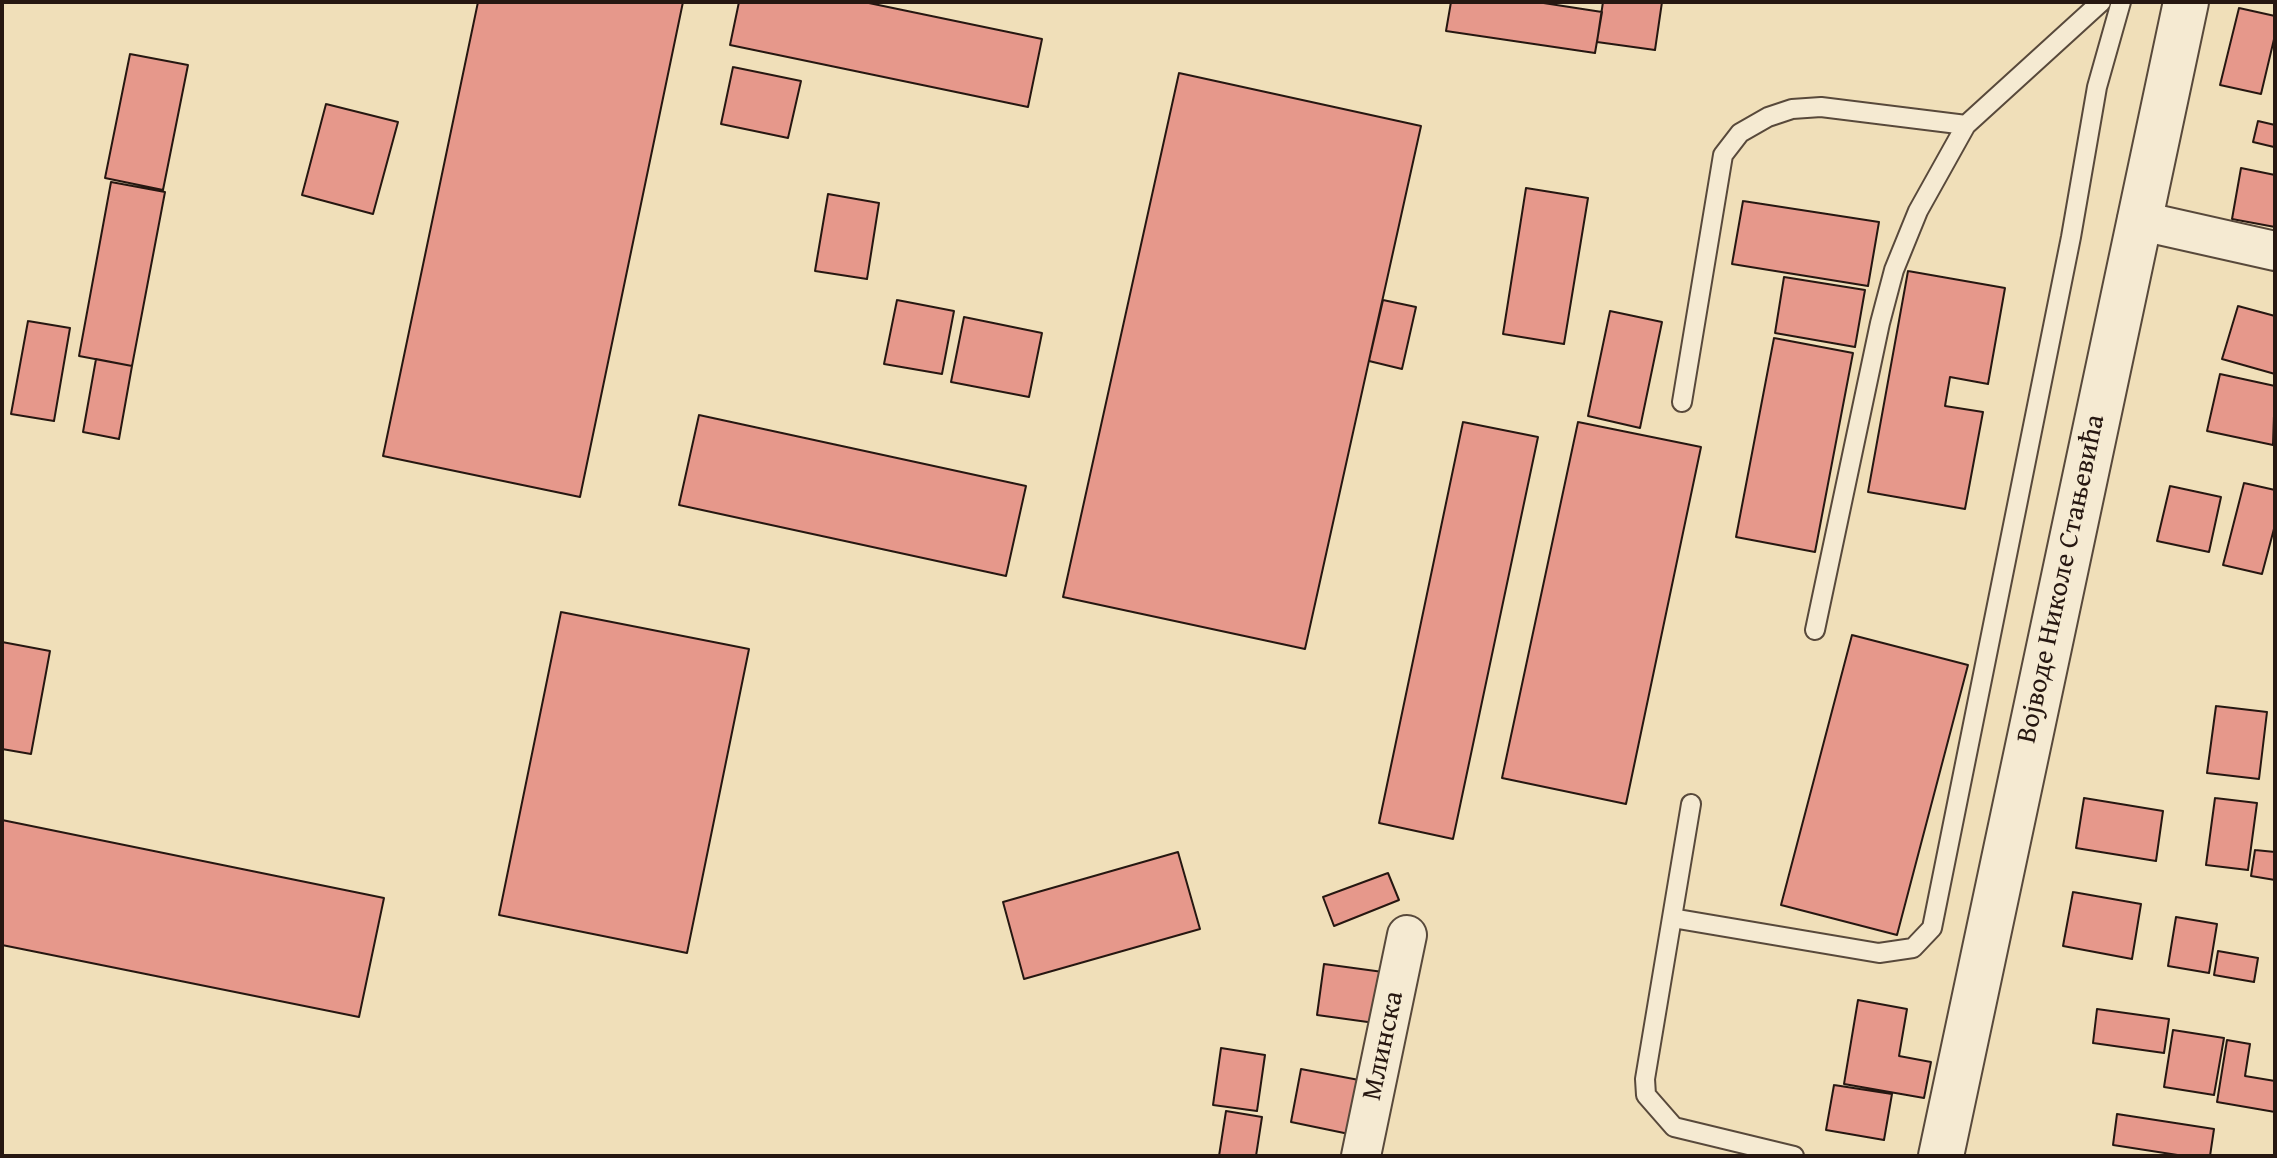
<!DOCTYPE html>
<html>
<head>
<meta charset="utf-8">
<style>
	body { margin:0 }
	#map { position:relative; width:2277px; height:1158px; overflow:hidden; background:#f0dfb9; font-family:"Gentium Book Plus",serif }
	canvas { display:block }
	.frame { position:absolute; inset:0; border:4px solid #261711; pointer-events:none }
</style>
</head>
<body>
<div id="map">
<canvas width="2277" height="1158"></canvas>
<div class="frame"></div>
</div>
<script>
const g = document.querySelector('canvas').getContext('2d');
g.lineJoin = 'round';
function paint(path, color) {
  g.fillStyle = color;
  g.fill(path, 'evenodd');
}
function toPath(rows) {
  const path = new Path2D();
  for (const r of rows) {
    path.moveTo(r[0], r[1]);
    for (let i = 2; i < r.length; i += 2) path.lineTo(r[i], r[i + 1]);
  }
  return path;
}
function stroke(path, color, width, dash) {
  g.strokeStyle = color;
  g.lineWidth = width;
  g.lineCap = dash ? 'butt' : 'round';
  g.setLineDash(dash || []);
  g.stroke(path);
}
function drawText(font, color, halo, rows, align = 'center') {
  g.font = font + ' "Gentium Book Plus",serif';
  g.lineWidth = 6;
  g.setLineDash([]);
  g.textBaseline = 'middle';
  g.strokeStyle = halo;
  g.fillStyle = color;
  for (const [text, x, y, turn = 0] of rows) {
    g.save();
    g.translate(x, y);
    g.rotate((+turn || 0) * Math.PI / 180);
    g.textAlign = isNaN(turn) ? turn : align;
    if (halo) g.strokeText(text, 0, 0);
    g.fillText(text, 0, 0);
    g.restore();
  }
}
const building = toPath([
	[478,2,683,2,580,497,383,456,478,2],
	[739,2,864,2,1042,39,1028,107,730,45,739,2],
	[1451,2,1537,2,1602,12,1595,53,1446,31,1451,2],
	[1603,2,1662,2,1655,50,1597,42,1603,2],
	[2239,8,2275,16,2275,35,2261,94,2220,85,2239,8],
	[130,54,188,65,163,190,105,178,130,54],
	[733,67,801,81,788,138,721,124,733,67],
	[1179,73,1421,126,1305,649,1063,597,1179,73],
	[326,104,398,122,373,214,302,195,326,104],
	[2258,121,2275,125,2274,147,2253,142,2258,121],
	[2241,168,2275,175,2275,227,2232,219,2241,168],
	[111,182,165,192,132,366,79,356,111,182],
	[1526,188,1588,198,1564,344,1503,334,1526,188],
	[828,194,879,203,867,279,815,271,828,194],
	[1743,201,1879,222,1868,286,1732,264,1743,201],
	[1908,271,2005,288,1988,384,1950,377,1945,406,1983,412,1965,509,1868,492,1908,271],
	[1784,277,1865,290,1855,347,1775,333,1784,277],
	[897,300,954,311,942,374,884,364,897,300],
	[1383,300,1416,307,1402,369,1369,361,1383,300],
	[2238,306,2275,316,2275,374,2222,359,2238,306],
	[1610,311,1662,322,1640,428,1588,416,1610,311],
	[964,317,1042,333,1029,397,951,382,964,317],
	[28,321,70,328,54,421,11,414,28,321],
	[1774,338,1853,353,1815,552,1736,537,1774,338],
	[96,359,132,366,119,439,83,432,96,359],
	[2220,374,2275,386,2273,445,2207,431,2220,374],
	[699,415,1026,486,1006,576,679,505,699,415],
	[1463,422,1538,437,1453,839,1379,823,1463,422],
	[1578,422,1701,447,1626,804,1502,778,1578,422],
	[2244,483,2275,490,2275,525,2262,574,2223,565,2244,483],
	[2170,486,2221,497,2209,552,2157,541,2170,486],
	[561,612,749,649,687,953,499,915,561,612],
	[1852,635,1968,665,1897,935,1781,905,1852,635],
	[2,642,50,651,31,754,2,749,2,642],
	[2216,706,2267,712,2259,779,2207,773,2216,706],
	[2084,798,2163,811,2156,861,2076,848,2084,798],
	[2215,798,2257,803,2248,870,2206,865,2215,798],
	[2,820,384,898,359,1017,2,945,2,820],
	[2255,850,2275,852,2275,880,2251,876,2255,850],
	[1178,852,1200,929,1024,979,1003,902,1178,852],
	[1388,873,1399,900,1334,926,1323,897,1388,873],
	[2073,892,2141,904,2132,959,2063,946,2073,892],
	[2176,917,2217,924,2209,973,2168,966,2176,917],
	[2218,951,2258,958,2254,982,2214,975,2218,951],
	[1324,964,1383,972,1375,1023,1317,1015,1324,964],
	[1858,1000,1907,1009,1899,1056,1931,1062,1924,1098,1844,1084,1858,1000],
	[2097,1009,2169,1019,2164,1053,2093,1043,2097,1009],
	[2173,1030,2224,1038,2214,1095,2164,1087,2173,1030],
	[2227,1040,2250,1044,2245,1076,2275,1081,2275,1112,2217,1102,2227,1040],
	[1221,1048,1265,1055,1257,1111,1213,1105,1221,1048],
	[1301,1069,1359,1080,1349,1134,1291,1122,1301,1069],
	[1834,1085,1892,1094,1884,1140,1826,1130,1834,1085],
	[1226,1111,1262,1117,1256,1156,1219,1156,1226,1111],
	[2117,1114,2214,1129,2210,1156,2184,1156,2113,1145,2117,1114]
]);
const service = toPath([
	[1682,402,1723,155,1740,133,1768,117,1792,109,1821,107,1966,125,2101,2],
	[1815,630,1880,323,1894,270,1918,211,1966,125],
	[1691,804,1645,1079,1646,1095,1674,1127,1794,1156],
	[1672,918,1879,953,1913,948,1932,928,2071,237,2097,87,2121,2]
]);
const minor = toPath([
	[2137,220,2275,251],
	[1361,1156,1407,935]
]);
const tertiary = toPath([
	[1941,1156,2186,2]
]);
const streetNames = [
	["Војводе Николе Стањевића",2062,579,-78],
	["Млинска",1384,1046,-78]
];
paint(building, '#e6988b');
stroke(building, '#261711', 2);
stroke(service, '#58493b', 22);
stroke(minor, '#58493b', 42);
stroke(tertiary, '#58493b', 48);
stroke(service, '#f5ead2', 18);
stroke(minor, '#f5ead2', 38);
stroke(tertiary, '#f5ead2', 44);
drawText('28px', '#261711', '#f5ead2', streetNames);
</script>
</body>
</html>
